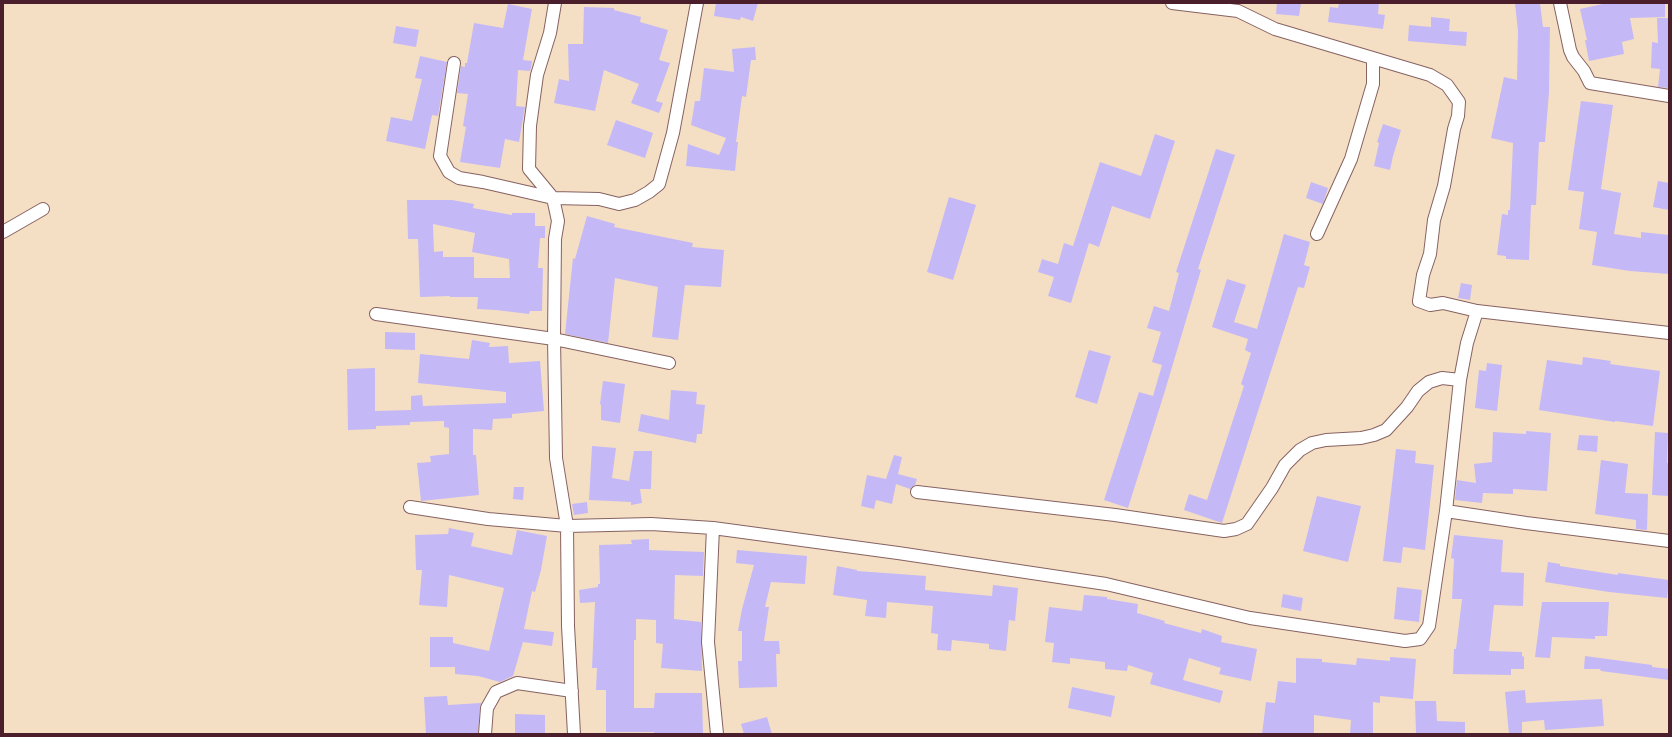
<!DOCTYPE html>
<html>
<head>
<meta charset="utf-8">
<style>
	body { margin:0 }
	#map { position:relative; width:1672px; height:737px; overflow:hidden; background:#f5dfc4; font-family:Mali,sans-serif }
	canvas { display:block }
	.frame { position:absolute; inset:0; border:4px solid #4a1f2b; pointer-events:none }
</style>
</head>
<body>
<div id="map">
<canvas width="1672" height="737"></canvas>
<div class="frame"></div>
</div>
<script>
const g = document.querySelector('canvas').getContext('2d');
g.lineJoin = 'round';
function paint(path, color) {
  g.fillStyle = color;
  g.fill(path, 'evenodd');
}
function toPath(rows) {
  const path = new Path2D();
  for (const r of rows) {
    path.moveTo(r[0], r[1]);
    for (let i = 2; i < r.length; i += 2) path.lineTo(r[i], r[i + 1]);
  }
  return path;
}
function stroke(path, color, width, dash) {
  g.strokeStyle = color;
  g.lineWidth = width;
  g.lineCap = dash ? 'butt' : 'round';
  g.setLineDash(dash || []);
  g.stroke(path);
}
const building = toPath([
	[716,3,758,3,753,21,741,17,740,20,714,16],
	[1277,3,1301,3,1299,16,1276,14],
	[1339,3,1379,3,1378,14,1385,15,1383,29,1328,22,1330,7,1338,8],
	[1515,3,1540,3,1543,27,1550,27,1549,92,1545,142,1539,142,1536,205,1531,205,1529,260,1506,259,1506,256,1497,255,1502,214,1508,215,1508,210,1510,210,1513,143,1491,138,1504,77,1517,80,1518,31],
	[1607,3,1665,3,1665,17,1630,18,1634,39,1622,42,1624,54,1589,61,1585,40,1587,40,1580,9],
	[508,4,532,9,523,60,532,61,531,68,530,71,518,70,516,106,525,107,519,142,505,139,500,168,460,162,466,127,463,126,468,94,457,93,461,66,465,67,465,63,467,63,474,23,503,28],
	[584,7,614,8,614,10,641,17,640,22,668,30,659,60,670,63,656,101,663,103,659,113,631,103,639,84,604,70,595,111,554,103,559,79,569,81,568,44,583,44],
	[1431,17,1450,19,1449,31,1467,32,1466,46,1408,41,1409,25,1431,27],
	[1657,18,1669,18,1669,88,1658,87,1660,69,1651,68,1652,42,1658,43],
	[396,26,419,30,416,47,393,43],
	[755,47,756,60,751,60,746,97,742,96,736,142,738,142,735,171,686,166,688,144,719,155,726,138,691,125,695,101,700,101,704,68,734,72,732,49],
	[420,56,447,62,438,116,432,115,425,149,386,141,391,117,412,121,422,79,415,78],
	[1581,101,1613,105,1601,189,1621,193,1614,234,1641,238,1641,232,1669,235,1669,274,1630,271,1592,265,1597,232,1579,229,1584,192,1568,190],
	[616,120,653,133,645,158,607,145],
	[1383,124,1401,130,1393,156,1390,170,1374,166,1379,143,1377,142],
	[1155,134,1175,141,1150,219,1112,206,1099,247,1089,243,1071,303,1048,296,1054,277,1038,272,1042,259,1058,264,1064,243,1073,246,1100,162,1141,176],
	[1216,149,1235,155,1198,269,1201,270,1164,394,1128,508,1104,500,1139,392,1153,396,1162,365,1152,362,1161,332,1147,328,1154,306,1169,311,1179,273,1176,272],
	[1658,181,1669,183,1669,210,1653,207],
	[1311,182,1328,188,1323,204,1306,198],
	[949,197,976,205,953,280,927,272],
	[407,200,452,200,474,204,473,208,512,215,512,213,535,213,535,226,545,226,545,238,540,238,538,268,543,268,542,311,530,311,529,314,496,310,477,309,478,297,450,297,450,296,420,297,418,239,408,239],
	[433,224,475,233,472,252,509,259,510,278,474,278,474,257,443,257,443,251,434,252],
	[587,216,615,224,614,227,693,243,692,247,724,250,721,287,685,285,678,340,652,337,658,287,615,278,608,343,565,334,573,258,575,259],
	[1284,234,1310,242,1304,265,1310,267,1304,288,1298,287,1222,523,1184,510,1189,494,1207,500,1244,386,1241,384,1251,353,1245,350,1248,339,1212,327,1227,279,1246,285,1234,322,1257,329],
	[1461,283,1472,285,1470,300,1458,298],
	[385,332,415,333,415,350,385,349],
	[472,340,490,343,489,347,508,346,509,363,540,361,544,411,512,414,512,418,493,419,492,430,473,429,473,455,476,455,479,495,421,501,417,463,431,462,430,456,449,454,449,428,444,427,444,421,410,422,410,425,376,426,376,429,348,430,347,369,375,368,375,411,411,410,411,396,422,395,423,406,506,403,506,392,418,383,420,354,469,359],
	[1089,350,1111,356,1097,404,1075,397],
	[1583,357,1611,361,1610,364,1660,371,1653,426,1615,421,1615,422,1539,410,1547,360,1582,365],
	[1487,363,1502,365,1497,411,1475,408,1479,370,1486,371],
	[603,381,625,384,620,423,601,420,601,405,600,404],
	[671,390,697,392,696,404,705,405,702,434,697,434,696,443,638,431,641,414,669,420],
	[1526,431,1551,433,1547,491,1513,489,1513,494,1483,493,1482,503,1455,500,1457,480,1476,483,1474,464,1492,462,1493,432,1526,434],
	[1655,432,1668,433,1667,463,1669,463,1669,496,1652,495],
	[1579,435,1598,436,1597,452,1577,450],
	[592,446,616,448,612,478,629,481,634,451,652,451,651,489,640,489,642,503,631,505,631,502,589,500],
	[1396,449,1416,451,1415,463,1434,465,1425,550,1403,547,1401,563,1383,561],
	[894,455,902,457,898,474,917,479,915,485,910,489,896,484,892,504,876,500,874,509,861,506,867,475,886,479],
	[1601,460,1628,464,1625,493,1648,494,1647,530,1636,529,1636,520,1595,514],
	[514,487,524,487,523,500,513,499],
	[1317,496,1361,506,1348,562,1303,551],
	[587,502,588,513,574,515,572,504],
	[449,528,474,533,471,546,512,555,517,530,547,536,541,570,535,592,532,591,524,629,554,632,552,646,523,642,513,676,500,682,478,676,455,674,455,667,430,667,430,637,453,637,453,643,489,651,504,588,449,575,447,607,419,605,422,570,416,570,415,535,448,534],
	[1454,535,1503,540,1501,572,1524,573,1523,606,1494,605,1489,651,1522,652,1522,656,1524,657,1524,669,1511,669,1511,675,1453,674,1454,649,1456,649,1462,599,1452,599,1454,559,1451,558],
	[649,539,649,550,704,552,703,576,675,575,674,619,701,622,702,671,661,668,663,644,656,643,656,620,636,619,636,640,634,640,634,708,654,708,655,693,702,693,703,734,654,734,654,732,606,732,606,690,596,690,597,668,592,668,595,602,580,603,579,590,598,587,598,584,600,584,599,545,632,544,631,540],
	[737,550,807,556,805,584,771,582,765,607,769,607,764,641,779,641,780,654,776,654,777,687,739,688,738,661,742,661,742,631,738,631,742,609,754,565,736,563],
	[1548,562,1560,564,1560,566,1618,575,1618,573,1669,580,1667,598,1609,592,1545,582],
	[837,566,857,570,857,571,926,576,925,590,992,596,993,585,1018,588,1015,621,1009,620,1006,651,989,649,989,644,952,640,951,651,937,650,938,634,931,633,933,606,887,602,886,618,865,616,867,600,833,595],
	[1397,587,1422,590,1419,622,1394,619],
	[1283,594,1303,598,1301,611,1281,607],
	[1084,595,1107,597,1107,599,1138,604,1137,613,1165,621,1164,623,1201,633,1202,629,1222,636,1221,642,1257,649,1251,681,1219,674,1221,668,1189,658,1183,680,1223,691,1220,703,1150,684,1153,673,1128,665,1127,671,1105,669,1105,662,1070,658,1070,664,1052,662,1054,643,1045,642,1049,607,1082,611],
	[1542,602,1609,602,1607,636,1595,636,1595,639,1552,637,1550,658,1535,657],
	[1585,656,1652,665,1652,667,1669,669,1669,680,1601,671,1600,669,1584,669],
	[1390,657,1416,659,1413,699,1380,696,1380,703,1373,702,1373,734,1350,734,1351,720,1314,715,1314,734,1262,734,1266,702,1275,703,1278,681,1296,683,1296,658,1322,659,1322,662,1356,665,1357,658,1390,661],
	[1072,687,1115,696,1111,717,1068,708],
	[1525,690,1526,703,1602,699,1604,726,1545,730,1544,720,1522,722,1522,734,1509,734,1505,692],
	[447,696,448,705,481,703,480,707,478,734,426,734,424,697],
	[1415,701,1436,701,1437,721,1465,722,1465,734,1416,734],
	[515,714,545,715,545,734,515,734],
	[767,717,772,734,744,734,741,724]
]);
const minor = toPath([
	[555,3,550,33,537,75,530,126,529,169,553,198,558,221,555,239,554,339,556,458,567,526,568,626,574,734],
	[1172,3,1238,11,1275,29,1430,75,1447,85,1459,102,1458,116,1454,129,1444,186,1434,220,1430,254,1423,275,1419,301,1430,305,1443,303,1477,311,1669,333],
	[1560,3,1570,50,1573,57,1584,71,1590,83,1669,96],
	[454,63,440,156,449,172,459,178,483,182,553,198,599,199,619,204,635,200,649,192,659,184,673,133,697,3],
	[3,232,43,209],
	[1317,234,1351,159,1373,84,1373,59],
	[376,314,554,339,669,363],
	[917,492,1115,515,1224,531,1236,529,1247,524,1272,488,1285,465,1300,450,1312,443,1326,440,1361,438,1374,435,1386,430,1407,407,1418,391,1429,382,1442,378,1460,380],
	[410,507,488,519,567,526,651,524,713,528,898,553,1106,584,1250,618,1405,641,1420,639,1429,626,1446,511,1460,380,1467,343,1477,311],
	[1446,511,1526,523,1669,541],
	[713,528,708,642,717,734],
	[485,734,487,708,496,692,517,683,572,691]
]);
paint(building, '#c4b8f7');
stroke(minor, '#866261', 14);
stroke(minor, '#fff', 12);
</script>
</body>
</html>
